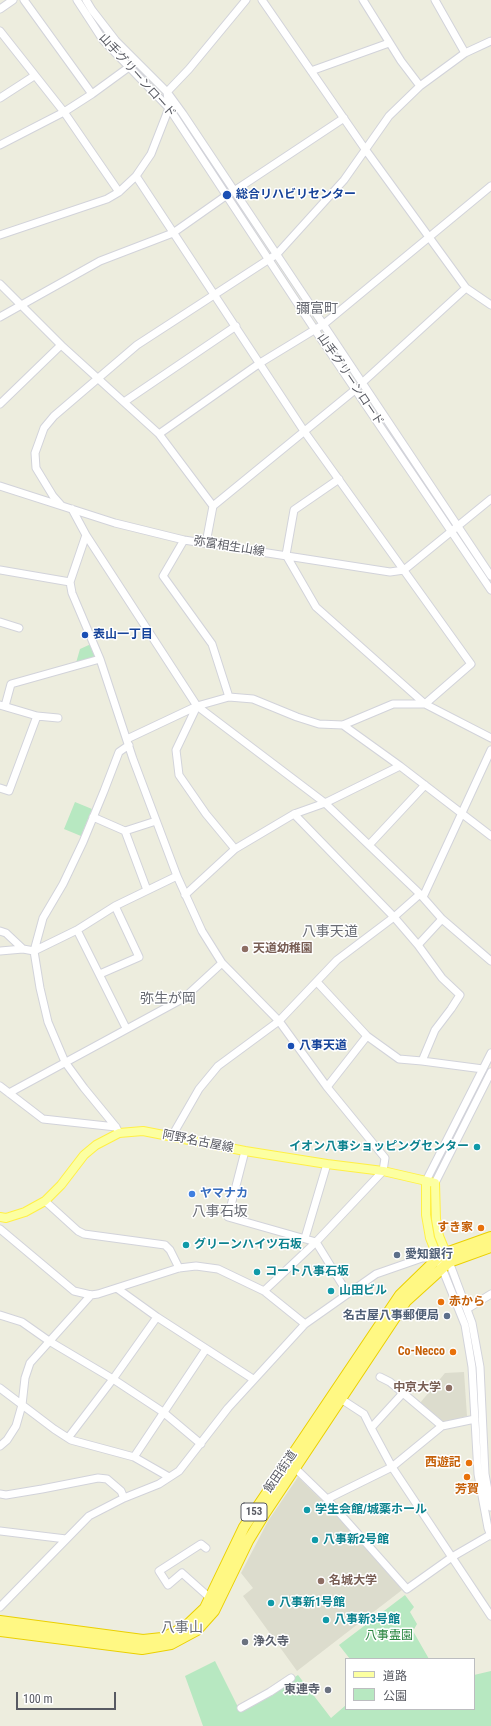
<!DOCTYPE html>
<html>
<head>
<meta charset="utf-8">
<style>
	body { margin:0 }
	#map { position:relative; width:491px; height:1726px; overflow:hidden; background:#ededde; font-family:"Roboto Condensed","Noto Sans JP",sans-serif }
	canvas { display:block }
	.legend { position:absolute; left:345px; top:1658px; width:130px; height:52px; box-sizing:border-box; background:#fff; border:1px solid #bcbdc0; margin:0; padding:5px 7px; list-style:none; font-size:12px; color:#585a62 }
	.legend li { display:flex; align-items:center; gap:8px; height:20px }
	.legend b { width:20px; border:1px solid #bcbdc0 }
	.scale { position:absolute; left:16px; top:1692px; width:100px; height:18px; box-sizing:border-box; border:2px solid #585a62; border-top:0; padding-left:5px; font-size:12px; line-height:14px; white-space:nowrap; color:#585a62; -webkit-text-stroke:3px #fff; paint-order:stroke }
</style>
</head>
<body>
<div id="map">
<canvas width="491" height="1726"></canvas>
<ul class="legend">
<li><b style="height:5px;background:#fcffa1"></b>道路</li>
<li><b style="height:11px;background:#b7e8c1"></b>公園</li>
</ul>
<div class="scale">100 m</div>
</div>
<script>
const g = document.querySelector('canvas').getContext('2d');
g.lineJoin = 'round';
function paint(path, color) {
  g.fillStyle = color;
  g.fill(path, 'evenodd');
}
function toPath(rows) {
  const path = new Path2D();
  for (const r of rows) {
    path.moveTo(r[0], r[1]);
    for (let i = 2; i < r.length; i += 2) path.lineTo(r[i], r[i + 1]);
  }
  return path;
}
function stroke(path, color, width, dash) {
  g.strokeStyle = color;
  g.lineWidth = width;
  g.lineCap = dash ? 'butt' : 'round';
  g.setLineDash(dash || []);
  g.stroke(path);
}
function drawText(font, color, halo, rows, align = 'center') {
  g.font = font + ' "Roboto Condensed","Noto Sans JP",sans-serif';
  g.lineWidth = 3;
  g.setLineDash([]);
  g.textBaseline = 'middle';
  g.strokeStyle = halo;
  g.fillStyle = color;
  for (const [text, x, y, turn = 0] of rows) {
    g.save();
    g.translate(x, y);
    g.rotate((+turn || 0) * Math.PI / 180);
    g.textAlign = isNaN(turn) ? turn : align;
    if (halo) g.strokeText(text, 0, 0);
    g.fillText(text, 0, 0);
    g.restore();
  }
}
const education = toPath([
	[464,1372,467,1416,443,1423,421,1405,420,1403,445,1373],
	[298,1477,342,1520,388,1571,402,1590,297,1671,243,1596,253,1588,241,1573,268,1521]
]);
const green = toPath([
	[91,644,97,658,76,663,80,649],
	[75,802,92,809,81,836,64,829],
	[405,1595,414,1607,410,1612,417,1624,413,1631,429,1659,350,1659,339,1645],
	[215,1661,240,1711,298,1675,331,1718,346,1705,346,1709,474,1709,474,1675,491,1671,491,1726,203,1726,185,1676]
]);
const minor = toPath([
	[24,0,92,94],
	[77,0,103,40,169,108,315,330,491,590],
	[86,0,92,10,116,41,167,92,183,114,491,576],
	[262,0,365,149,466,288,491,305],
	[363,0,401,61,420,86],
	[435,0,465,53],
	[0,9,13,0],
	[0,31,64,112,119,192],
	[311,71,389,43],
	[0,98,34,76],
	[0,145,64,112,92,94,129,67],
	[234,191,344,118],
	[0,235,107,199,119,192,136,176,151,154,169,108,167,92,189,69,246,0],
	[0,284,61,345,159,434,213,506],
	[0,317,100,261,173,233,227,195],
	[363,382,466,288],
	[124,402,236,326],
	[0,404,61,345],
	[159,434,260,363,324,324,491,186],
	[339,479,294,510,286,555,316,607,425,704,491,738],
	[0,486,115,523,184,540,390,572,404,570,491,499],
	[61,505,53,496,36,468,35,453,39,442,44,428,54,416,137,345,277,254,344,180,389,116,420,86,465,53,491,41],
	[72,509,86,535,70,582,72,593,100,659,133,759,177,876,202,931,222,963,279,1021,327,1087,385,1158,383,1171,316,1242,264,1291],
	[86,535,197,706,325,803,420,894,442,919,491,961],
	[184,540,163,576,212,644,229,697],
	[206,543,213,506,356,389],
	[0,570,70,582],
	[0,622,19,628],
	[0,705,37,716,58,718],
	[5,706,11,684,100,659],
	[197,706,176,750,179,775,206,814,235,849],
	[343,725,400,766],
	[127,739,197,706,229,697,253,699,297,717,319,724,343,725,393,704,425,704,471,664,304,431,136,176],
	[0,788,9,791,37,716],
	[294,814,394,917,418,945,442,978,460,995,451,1009,435,1030,422,1061],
	[93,817,125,831,156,821],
	[125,831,147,890],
	[369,845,425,785],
	[185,895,235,849,294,814,325,803,400,766,491,836],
	[423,897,491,750],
	[77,930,126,1028],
	[0,931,6,933,23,949],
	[418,945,442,919],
	[0,951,23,949,34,951,77,930,115,906,177,876],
	[100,974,139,957,115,906],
	[317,982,367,1036,399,1059,422,1061,483,1069],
	[0,1086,43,1119,116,1127],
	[327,1087,367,1036],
	[9,1093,184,998,222,963],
	[119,1133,116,1127,84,1088,65,1062,48,1022,40,988,34,951,43,918,63,884,83,842,104,791,119,752,129,745],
	[172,1136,199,1089,218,1066,279,1021,337,960,394,917,420,894],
	[245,1151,228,1217,316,1242,348,1294],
	[426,1181,491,1053],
	[435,1183,491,1072],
	[45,1201,78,1231,84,1234,165,1245,170,1250,179,1268],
	[0,1229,74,1291,91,1295,98,1294,179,1268,196,1266,218,1269,264,1291,305,1324],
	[305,1238,327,1164],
	[448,1259,472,1323,480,1367,485,1474,491,1507],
	[118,1289,157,1317,253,1379],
	[467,1309,491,1294],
	[0,1315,22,1322,49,1341,113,1379,163,1412,201,1444],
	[380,1377,390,1382,442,1426],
	[0,1388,54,1429,71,1440,134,1457,169,1477],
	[403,1393,371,1428,392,1467,491,1616],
	[341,1399,364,1414,371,1428],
	[68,1438,113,1379,157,1317],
	[0,1446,7,1440,16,1426,22,1405,25,1378,30,1363,91,1295],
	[134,1457,206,1349],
	[293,1466,327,1499,407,1589,452,1557,490,1535],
	[0,1494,6,1495,42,1489,98,1478,107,1479,121,1491,124,1498],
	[327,1499,392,1467,442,1426,475,1419],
	[0,1531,66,1539],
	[206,1548,201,1544,159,1571,168,1585,182,1573,210,1598],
	[0,1607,89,1516,124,1498,159,1484,179,1471,228,1408,305,1324,376,1274,422,1258,438,1258,465,1325,472,1367,478,1474,488,1528,491,1536],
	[241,1708,270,1692,291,1678]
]);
const major = toPath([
	[426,1181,426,1215,430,1238,438,1258],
	[0,1217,6,1218,25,1212,45,1201,61,1185,84,1155,96,1145,119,1133,143,1131,245,1151,327,1164,383,1171,435,1183,436,1219,439,1236,446,1253]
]);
const highway = toPath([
	[0,1621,143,1640,162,1638,184,1628,205,1608,244,1527,400,1295,438,1258,446,1253,491,1237],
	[0,1631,142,1649,171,1644,197,1630,214,1611,248,1541,265,1513,406,1301,449,1262,491,1247]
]);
const markers = [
	[227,195,5,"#1a4fb4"],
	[85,635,4,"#1a4fb4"],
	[245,949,4,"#8d6e63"],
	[291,1046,4,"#1a4fb4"],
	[477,1147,4,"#0f9aa8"],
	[192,1194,4,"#3f7fe0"],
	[481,1228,4,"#e8710a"],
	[186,1245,4,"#0f9aa8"],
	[397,1255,4,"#5c6f8a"],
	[257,1272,4,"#0f9aa8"],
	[331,1291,4,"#0f9aa8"],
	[441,1302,4,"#e8710a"],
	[447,1316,4,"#5c6f8a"],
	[453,1352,4,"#e8710a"],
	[449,1388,4,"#8d6e63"],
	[469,1463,4,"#e8710a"],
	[467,1477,4,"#e8710a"],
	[307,1510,4,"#0f9aa8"],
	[315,1540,4,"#0f9aa8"],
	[321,1581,4,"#8d6e63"],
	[271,1603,4,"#0f9aa8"],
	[326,1620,4,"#0f9aa8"],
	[245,1642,4,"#6b7280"],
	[328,1690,4,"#6b7280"]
];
const shields = [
	[254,1512,26]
];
const shieldNames = [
	["153",254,1512]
];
const streetNames = [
	["山手グリーンロード",137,76,48],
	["山手グリーンロード",350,380,56],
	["弥富相生山線",229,547,9],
	["阿野名古屋線",198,1142,11],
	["飯田街道",281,1472,-56]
];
const transitNames = [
	["総合リハビリセンター",236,195],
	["表山一丁目",93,635],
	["八事天道",299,1046]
];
const educationNames = [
	["天道幼稚園",253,949],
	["中京大学",441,1388,"right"],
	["名城大学",329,1581]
];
const cultureNames = [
	["イオン八事ショッピングセンター",469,1147,"right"],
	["グリーンハイツ石坂",194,1245],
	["コート八事石坂",265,1272],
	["山田ビル",339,1291],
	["学生会館/城薬ホール",315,1510],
	["八事新2号館",323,1540],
	["八事新1号館",279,1603],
	["八事新3号館",334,1620]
];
const shopNames = [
	["ヤマナカ",200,1194]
];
const foodNames = [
	["すき家",473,1228],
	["赤から",449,1302,"left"],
	["Co-Necco",445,1352],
	["西遊記",461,1463],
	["芳賀",467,1490,"center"]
];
const serviceNames = [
	["愛知銀行",405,1255],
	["名古屋八事郵便局",439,1316,"right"]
];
const parkNames = [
	["八事霊園",389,1636]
];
const worshipNames = [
	["浄久寺",253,1642],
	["東連寺",320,1690,"right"]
];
const quarterNames = [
	["彌富町",317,309],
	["八事天道",330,932],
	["弥生が岡",168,999],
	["八事石坂",220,1212],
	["八事山",182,1628]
];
paint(education, '#dcdccd');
paint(green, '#b7e8c1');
stroke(minor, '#d2d3da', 9);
stroke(major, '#fff045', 10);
stroke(highway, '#ebd000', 12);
stroke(minor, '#fff', 7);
stroke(major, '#fcffa1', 8);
stroke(highway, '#fff883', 10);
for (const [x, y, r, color] of markers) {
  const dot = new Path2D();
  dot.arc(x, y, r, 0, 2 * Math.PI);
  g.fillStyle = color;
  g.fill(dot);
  stroke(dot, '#fff', 1.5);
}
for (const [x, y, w] of shields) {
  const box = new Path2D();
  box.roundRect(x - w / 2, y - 9, w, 18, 3);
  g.fillStyle = '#fff';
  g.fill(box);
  stroke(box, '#585a62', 1);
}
drawText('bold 11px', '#585a62', null, shieldNames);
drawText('12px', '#585a62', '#fff', streetNames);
drawText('bold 12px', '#164399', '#fff', transitNames, 'left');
drawText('bold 12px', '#785e54', '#fff', educationNames, 'left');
drawText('bold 12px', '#0d838f', '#fff', cultureNames, 'left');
drawText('bold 12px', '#366cbe', '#fff', shopNames, 'left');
drawText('bold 12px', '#c56008', '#fff', foodNames, 'right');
drawText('bold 12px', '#4e5e75', '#fff', serviceNames, 'left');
drawText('12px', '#2b8641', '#fff', parkNames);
drawText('bold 12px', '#5b616d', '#fff', worshipNames, 'left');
drawText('14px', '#696c74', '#fff', quarterNames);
</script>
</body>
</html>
